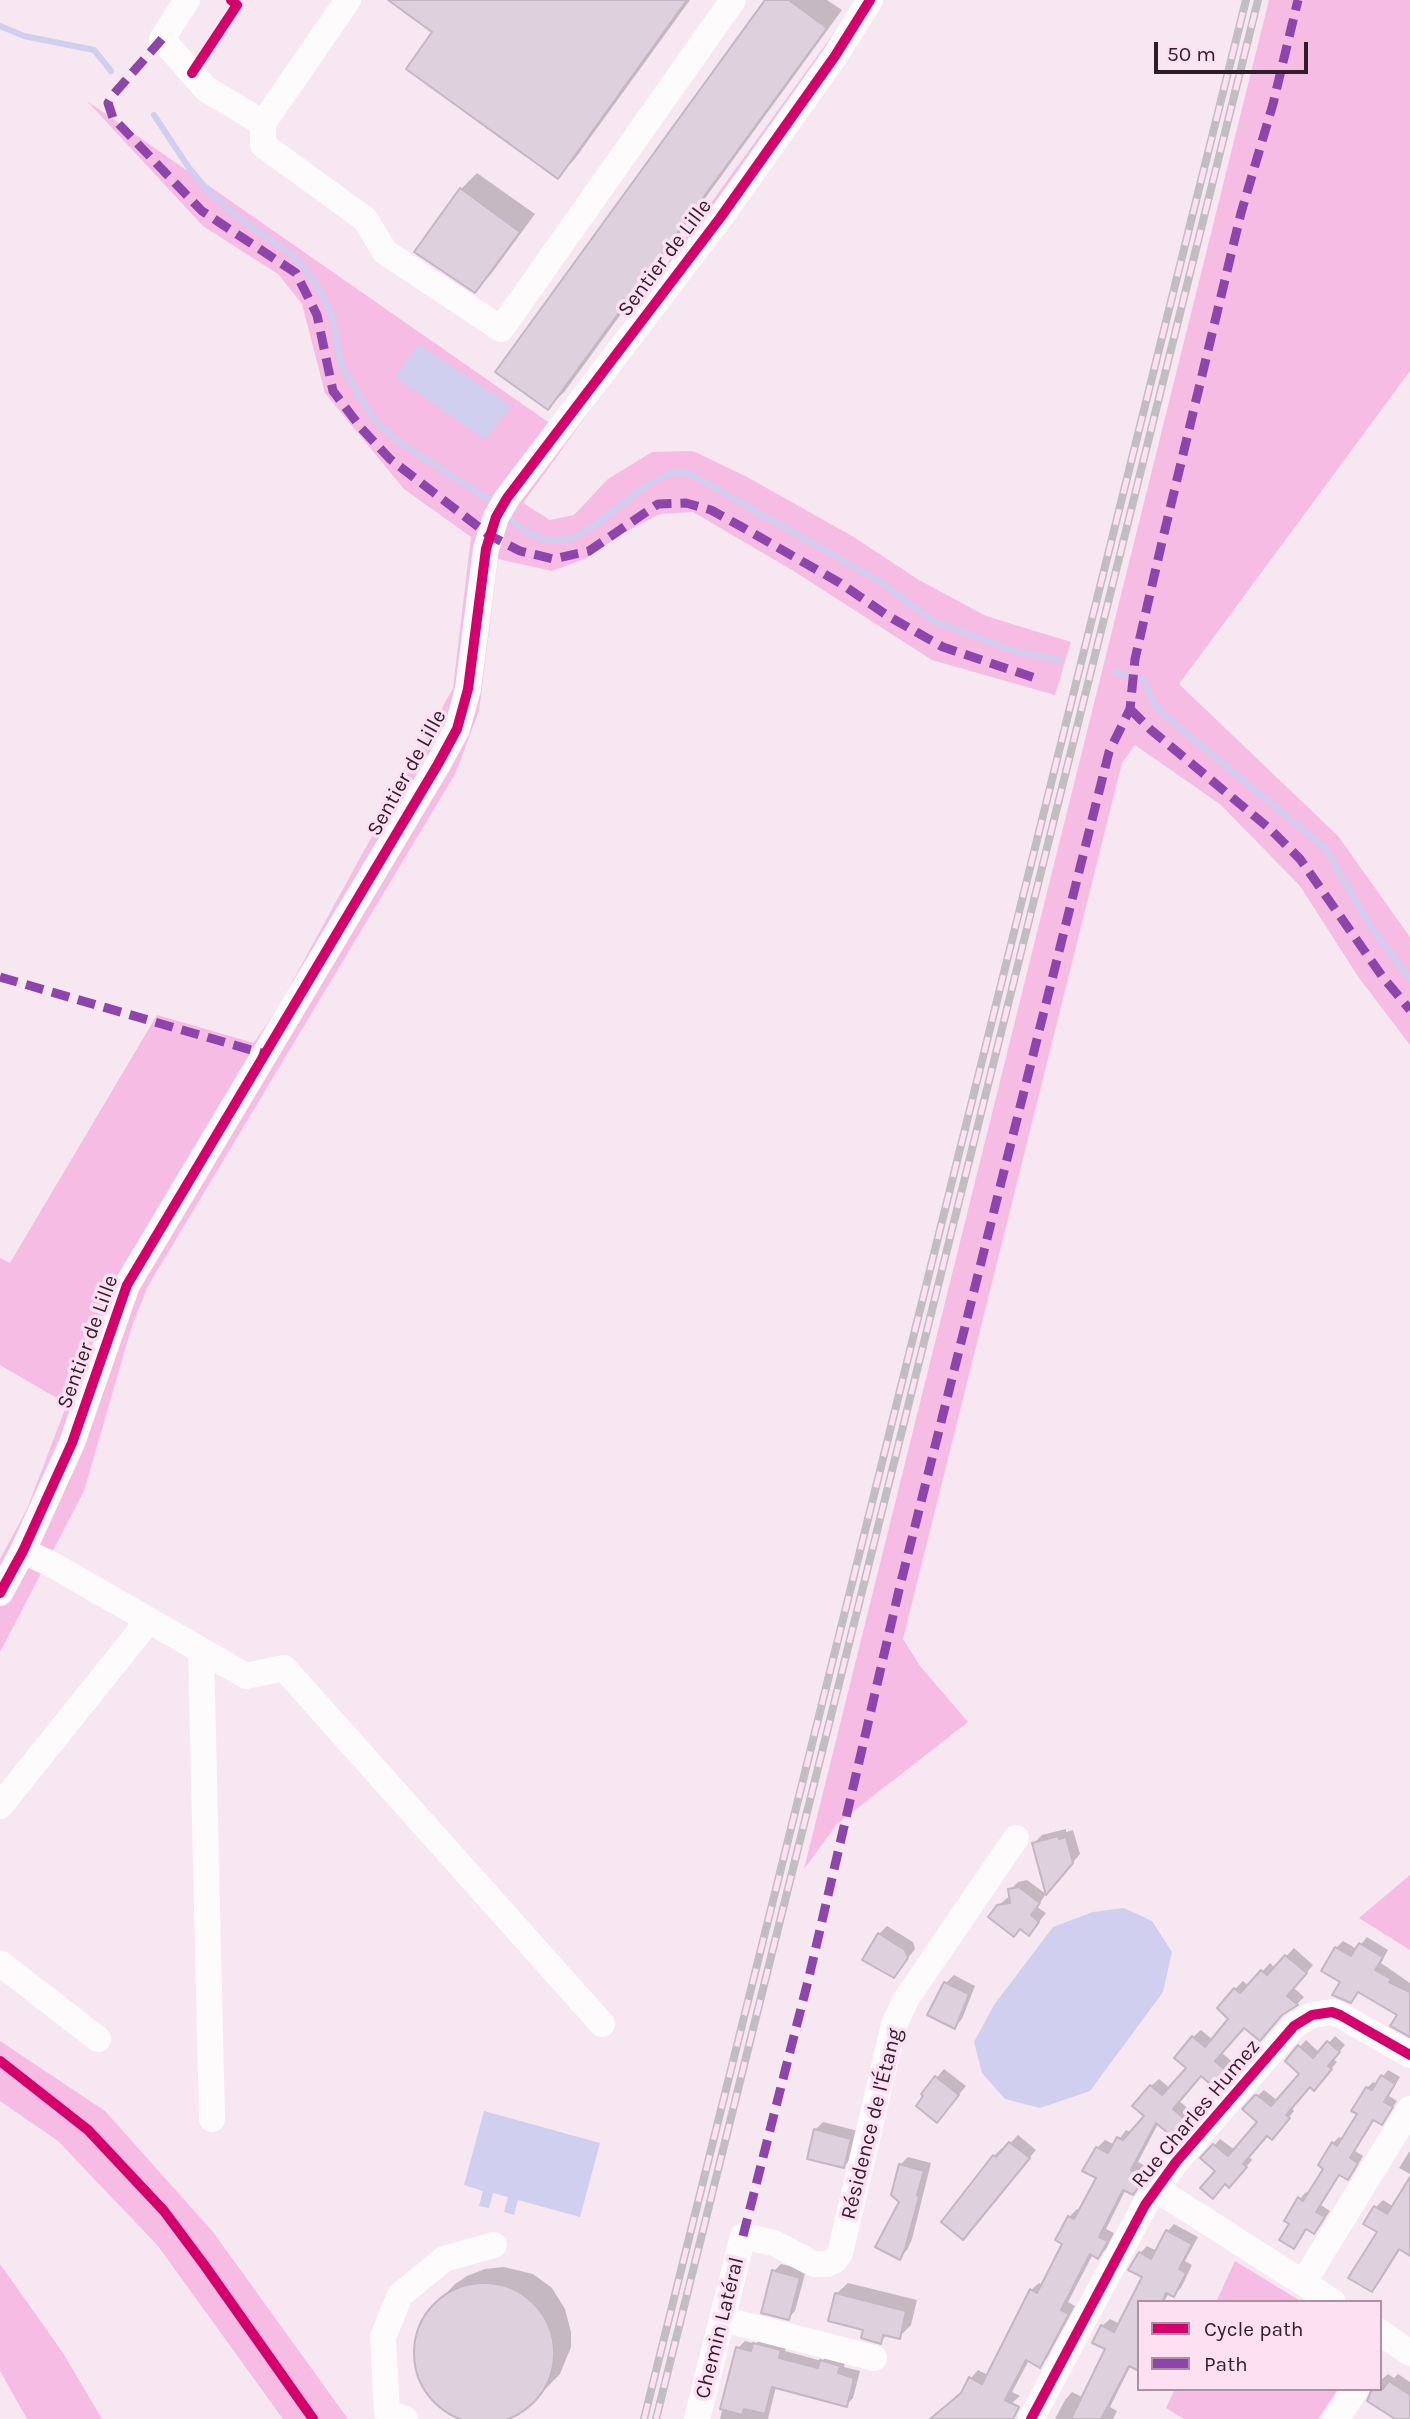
<!DOCTYPE html>
<html>
<head>
<meta charset="utf-8">
<style>
	body { margin:0 }
	#map { position:relative; width:1410px; height:2419px; overflow:hidden; background:#f7e7f1; font-family:Karla,sans-serif }
	canvas { display:block }
	.legend { position:absolute; left:1137px; top:2300px; width:245px; height:91px; box-sizing:border-box; background:#fee0f3; border:2px solid #ab92a2; margin:0; padding:9px 12px; list-style:none; font-size:21px; color:#2f1d29 }
	.legend li { display:flex; align-items:center; gap:14px; height:35px }
	.legend b { width:35px; border:2px solid #ab92a2 }
	.scale { position:absolute; left:1154px; top:42px; width:154px; height:32px; box-sizing:border-box; border:4px solid #2f1d29; border-top:0; padding-left:9px; font-size:21px; line-height:24px; white-space:nowrap; color:#2f1d29; -webkit-text-stroke:5px #fee0f3; paint-order:stroke }
</style>
</head>
<body>
<div id="map">
<canvas width="1410" height="2419"></canvas>
<ul class="legend">
<li><b style="height:9px;background:#d6006c"></b>Cycle path</li>
<li><b style="height:9px;background:#8e44ad"></b>Path</li>
</ul>
<div class="scale">50 m</div>
</div>
<script>
const g = document.querySelector('canvas').getContext('2d');
g.lineJoin = 'round';
function paint(path, color) {
  g.fillStyle = color;
  g.fill(path, 'evenodd');
}
function toPath(rows) {
  const path = new Path2D();
  for (const r of rows) {
    if (r.length === 3) {
      path.moveTo(r[0] + r[2], r[1]);
      path.arc(r[0], r[1], r[2], 0, 2 * Math.PI);
      continue;
    }
    path.moveTo(r[0], r[1]);
    for (let i = 2; i < r.length; i += 2) path.lineTo(r[i], r[i + 1]);
  }
  return path;
}
function stroke(path, color, width, dash) {
  g.strokeStyle = color;
  g.lineWidth = width;
  g.lineCap = dash ? 'butt' : 'round';
  g.setLineDash(dash || []);
  g.stroke(path);
}
function drawText(font, color, halo, rows, align = 'center') {
  g.font = font + ' Karla,sans-serif';
  g.lineWidth = 7;
  g.setLineDash([]);
  g.textBaseline = 'middle';
  g.strokeStyle = halo;
  g.fillStyle = color;
  for (const [text, x, y, turn = 0] of rows) {
    g.save();
    g.translate(x, y);
    g.rotate((+turn || 0) * Math.PI / 180);
    g.textAlign = isNaN(turn) ? turn : align;
    if (halo) g.strokeText(text, 0, 0);
    g.fillText(text, 0, 0);
    g.restore();
  }
}
const green = toPath([
	[1269,0,1410,0,1410,371,1179,684,1338,836,1410,937,1410,1045,1359,978,1300,886,1221,805,1135,745,1122,763,903,1639,920,1666,968,1722,837,1824,804,1869],
	[839,26,795,127,523,503,550,520,574,515,608,479,652,452,693,451,747,477,852,536,919,580,986,616,1071,642,1055,695,932,660,792,570,693,512,660,514,623,533,587,558,552,571,498,559,479,711,455,774,148,1286,132,1326,84,1491,0,1652,0,1559,27,1509,67,1404,0,1365,0,1258,10,1263,157,1015,254,1043,279,1006,453,688,471,537,404,489,325,393,302,304,278,274,203,226,87,101,551,424],
	[1410,1875,1410,1950,1359,1918],
	[0,2041,105,2111,213,2232,348,2419,283,2419,158,2246,58,2141,0,2101],
	[1235,2261,1302,2302,1216,2302],
	[0,2264,63,2353,102,2419,27,2419,0,2371],
	[1175,2389,1338,2389,1318,2419,1184,2419,1166,2408]
]);
const water = toPath([
	[418,344,511,406,485,440,395,377],
	[1124,1908,1152,1921,1172,1952,1163,1992,1090,2091,1040,2108,1005,2099,982,2073,974,2042,994,2005,1053,1927,1093,1912],
	[484,2111,600,2143,580,2217,518,2200,514,2215,504,2212,508,2197,493,2193,489,2208,479,2206,483,2191,464,2185]
]);
const shadow = toPath([
	[402,0,690,0,574,160,558,176,435,31],
	[768,0,827,0,842,10,565,391,548,408],
	[477,173,535,214,491,274,475,291,461,189],
	[1066,1829,1066,1832,1073,1830,1080,1854,1054,1885,1034,1843,1042,1835],
	[1027,1880,1046,1894,1037,1907,1046,1913,1029,1934,998,1906,1007,1898,1011,1897,1010,1890,1018,1882],
	[887,1926,913,1942,915,1949,894,1976,879,1934],
	[1367,1937,1388,1950,1381,1963,1410,1983,1410,2030,1399,2014,1360,1991,1351,2001,1342,1982,1336,1948,1343,1941,1357,1949],
	[1294,1948,1313,1965,1294,1988,1304,1997,1297,2004,1244,2026,1221,2052,1237,2066,1225,2080,1202,2075,1179,2101,1195,2114,1183,2129,1159,2122,1138,2162,1152,2169,1133,2193,1126,2189,1106,2229,1114,2233,1106,2249,1098,2257,1093,2254,1068,2302,1075,2306,1047,2358,1040,2366,1029,2360,1012,2392,1020,2396,994,2419,932,2419,964,2391,971,2378,978,2370,988,2375,1031,2290,1039,2283,1043,2285,1064,2243,1069,2217,1077,2209,1080,2211,1098,2177,1097,2148,1105,2140,1115,2145,1126,2130,1132,2133,1146,2116,1151,2086,1159,2079,1170,2088,1188,2067,1193,2037,1201,2030,1213,2040,1231,2019,1219,2008,1235,1989,1243,1981,1249,1986,1270,1963,1275,1968],
	[954,1975,975,1986,962,2019,955,2027,946,1983],
	[1335,2036,1345,2045,1333,2059,1337,2062,1320,2082,1310,2085,1291,2107,1294,2111,1278,2131,1268,2134,1248,2156,1252,2160,1235,2180,1217,2171,1203,2158,1220,2139,1235,2150,1260,2122,1256,2097,1264,2090,1278,2101,1302,2073,1287,2061,1306,2040,1320,2053],
	[944,2069,966,2086,944,2113,923,2094],
	[1388,2070,1400,2077,1389,2096,1397,2101,1381,2123,1375,2119,1355,2151,1363,2156,1354,2172,1348,2178,1340,2174,1321,2205,1330,2211,1320,2226,1314,2232,1307,2228,1293,2246,1291,2223,1300,2199,1306,2192,1309,2194,1325,2168,1333,2143,1339,2137,1343,2139,1359,2114,1367,2088,1373,2082,1377,2084],
	[823,2122,858,2131,851,2159,843,2167,815,2130],
	[1018,2135,1036,2150,970,2230,994,2156,1002,2148,1004,2150],
	[1409,2152,1410,2152,1410,2174,1399,2168],
	[908,2157,931,2163,912,2239,907,2250,899,2258,900,2165],
	[1410,2180,1410,2254,1401,2248,1379,2283,1372,2290,1379,2231,1375,2208,1383,2200,1394,2207],
	[1174,2224,1198,2237,1185,2261,1192,2265,1181,2288,1173,2295,1169,2293,1164,2302,1139,2302,1131,2365,1110,2407,1117,2411,1113,2419,1055,2419,1065,2400,1072,2392,1082,2397,1107,2349,1102,2326,1110,2319,1120,2324,1145,2276,1140,2253,1147,2246,1157,2251,1167,2232],
	[781,2264,806,2270,795,2311,788,2318,774,2271],
	[504,2267,533,2274,552,2288,565,2309,571,2332,571,2347,560,2374,526,2409,509,2419,458,2419,437,2406,425,2391,418,2377,415,2349,419,2330,428,2313,455,2284,467,2276,485,2269],
	[848,2283,917,2300,911,2325,899,2337,888,2334,880,2342,865,2328,836,2294],
	[762,2337,787,2344,785,2351,822,2361,829,2354,846,2359,844,2367,860,2371,853,2398,846,2405,776,2387,768,2419,720,2419,738,2348,745,2341,756,2344],
	[1388,2374,1394,2378,1398,2374,1410,2382,1410,2419,1398,2419,1380,2389,1380,2381]
]);
const stream = toPath([
	[0,26,24,36,94,50,111,71],
	[154,115,189,168,211,194,239,218,295,257,309,274,323,296,332,317,341,365,373,418,399,442,491,501],
	[506,516,525,531,540,538,549,540,572,539,596,524,643,488,667,474,681,472,692,475,879,581,933,621,1018,652,1060,660],
	[1114,672,1126,675],
	[1142,678,1153,702,1163,714,1325,848,1371,927,1410,979]
]);
const building = toPath([
	[388,0,687,0,558,179,406,69,432,32,388,0],
	[765,0,789,0,827,28,548,410,495,372,765,0],
	[460,188,520,232,475,293,414,252,460,188],
	[1058,1836,1059,1839,1066,1837,1073,1863,1046,1895,1032,1843,1058,1836],
	[1019,1887,1040,1903,1031,1915,1039,1922,1029,1936,1020,1929,1014,1937,988,1917,997,1905,1010,1903,1008,1889,1019,1887],
	[878,1933,905,1950,908,1958,894,1978,862,1960,878,1933],
	[1359,1943,1383,1957,1375,1970,1391,1979,1389,1982,1410,1992,1410,2037,1390,2026,1397,2015,1358,1992,1351,2003,1332,1995,1340,1982,1321,1971,1335,1947,1351,1956,1359,1943],
	[1285,1955,1307,1973,1287,1996,1298,2005,1282,2015,1260,2041,1244,2028,1215,2061,1231,2075,1217,2090,1201,2076,1173,2109,1189,2123,1175,2139,1156,2123,1131,2170,1145,2177,1144,2179,1133,2195,1123,2190,1099,2237,1108,2241,1098,2259,1090,2254,1061,2310,1069,2314,1040,2368,1026,2360,1005,2400,1019,2407,1013,2419,930,2419,961,2393,969,2377,982,2384,1030,2289,1037,2293,1062,2244,1055,2240,1068,2216,1074,2219,1096,2178,1082,2171,1096,2147,1108,2153,1117,2137,1123,2140,1144,2116,1132,2106,1150,2085,1162,2095,1186,2068,1174,2058,1192,2036,1205,2047,1228,2019,1217,2008,1234,1988,1240,1993,1261,1970,1267,1975,1285,1955],
	[944,1982,969,1994,955,2029,927,2015,944,1982],
	[1327,2041,1340,2052,1328,2066,1332,2069,1314,2091,1310,2087,1286,2115,1290,2118,1272,2140,1267,2136,1243,2164,1247,2167,1229,2188,1225,2184,1213,2199,1200,2188,1215,2171,1200,2158,1213,2144,1228,2156,1257,2122,1242,2109,1255,2095,1257,2095,1271,2106,1299,2074,1285,2061,1298,2045,1313,2058,1327,2041],
	[1381,2075,1395,2084,1384,2102,1393,2107,1382,2125,1373,2120,1350,2158,1358,2163,1348,2180,1339,2175,1316,2212,1325,2217,1314,2234,1306,2229,1294,2249,1279,2240,1289,2224,1284,2221,1298,2197,1303,2201,1323,2169,1318,2165,1332,2142,1337,2146,1357,2114,1351,2111,1366,2087,1372,2090,1381,2075],
	[935,2076,959,2095,937,2123,916,2106,923,2096,921,2094,935,2076],
	[814,2129,851,2139,844,2168,807,2159,814,2129],
	[1009,2142,1030,2158,963,2240,941,2222,993,2155,996,2157,1009,2142],
	[899,2164,924,2171,917,2195,919,2197,905,2249,900,2260,875,2247,899,2202,891,2195,899,2164],
	[1410,2177,1410,2256,1399,2249,1372,2292,1348,2278,1377,2232,1363,2224,1374,2206,1387,2214,1410,2177],
	[1166,2230,1192,2244,1179,2269,1186,2273,1174,2297,1166,2293,1162,2302,1139,2302,1139,2371,1129,2366,1101,2419,1071,2419,1105,2349,1092,2343,1101,2325,1114,2332,1142,2277,1128,2270,1139,2252,1151,2259,1166,2230],
	[772,2270,800,2278,789,2320,761,2313,772,2270],
	[484,2353,70],
	[835,2293,906,2311,900,2339,883,2335,881,2344,861,2338,863,2330,828,2321,835,2293],
	[753,2343,781,2350,779,2358,818,2368,820,2360,840,2366,838,2373,854,2378,847,2407,772,2387,765,2414,744,2409,742,2415,720,2409,736,2347,751,2351,753,2343],
	[1389,2381,1410,2395,1410,2419,1395,2419,1367,2401,1372,2389,1383,2389,1389,2381]
]);
const minor = toPath([
	[187,0,162,39,206,89,263,123,348,0],
	[263,123,263,145,365,219,385,252,501,329,733,0],
	[23,1551,51,1564,246,1676,284,1668,602,2024],
	[0,1593,23,1551,72,1443,127,1285,438,764,457,729,468,689,486,549,496,517,507,498,720,218,835,56,870,0],
	[201,1650,212,2119],
	[0,1806,149,1620],
	[0,1963,98,2039],
	[1156,2189,1333,2302],
	[1303,2283,1410,2109],
	[722,2319,874,2358],
	[1380,2332,1410,2353],
	[405,2419,387,2412,383,2337,400,2295,444,2259,494,2245],
	[697,2419,743,2236,774,2243,814,2264,827,2264,835,2260,840,2253,894,2025,906,1999,1016,1838],
	[1031,2419,1145,2205,1176,2162,1294,2026,1312,2015,1332,2012,1340,2015,1410,2055],
	[1336,2419,1356,2389]
]);
const rail = toPath([
	[644,2419,1246,0],
	[656,2419,1258,0]
]);
const quiet = toPath([
	[162,39,112,96,108,103,113,118,202,211,296,273,317,315,333,391,361,428,390,459,489,535,520,551,553,559,589,551,658,504,686,503,711,510,742,527,840,583,888,616,943,647,1038,679],
	[1130,709,1151,730,1270,829,1300,859,1382,976,1410,1010],
	[0,977,265,1054],
	[743,2236,809,1977,899,1590,1109,752,1130,709,1135,659,1162,542,1241,213,1273,104,1298,0]
]);
const cycleway = toPath([
	[192,73,237,5,231,0],
	[0,1593,23,1551,72,1443,127,1285,438,764,457,729,468,689,486,549,496,517,507,498,720,218,835,56,870,0],
	[0,2061,88,2130,164,2211,205,2266,313,2419],
	[1031,2419,1145,2205,1176,2162,1294,2026,1312,2015,1332,2012,1340,2015,1410,2055]
]);
const streetNames = [
	["Sentier de Lille",665,258,-53],
	["Sentier de Lille",407,773,-61],
	["Sentier de Lille",88,1342,-70],
	["Rue Charles Humez",1196,2114,-50],
	["Résidence de l'Étang",872,2124,-76],
	["Chemin Latéral",720,2328,-76]
];
paint(green, '#f7bce4');
paint(water, '#d0cfef');
paint(shadow, '#0003');
stroke(stream, '#d0cfef', 6);
paint(building, '#ded0dc');
stroke(building, '#c4b7c3', 2);
stroke(minor, '#fefbfd', 26);
stroke(rail, '#c1bdc0', 8);
stroke(rail, '#fee0f3', 5, [16]);
stroke(quiet, '#8e44ad', 9, [18, 9]);
stroke(cycleway, '#d6006c', 10);
drawText('21px', '#2f1d29', '#fee0f3', streetNames);
</script>
</body>
</html>
